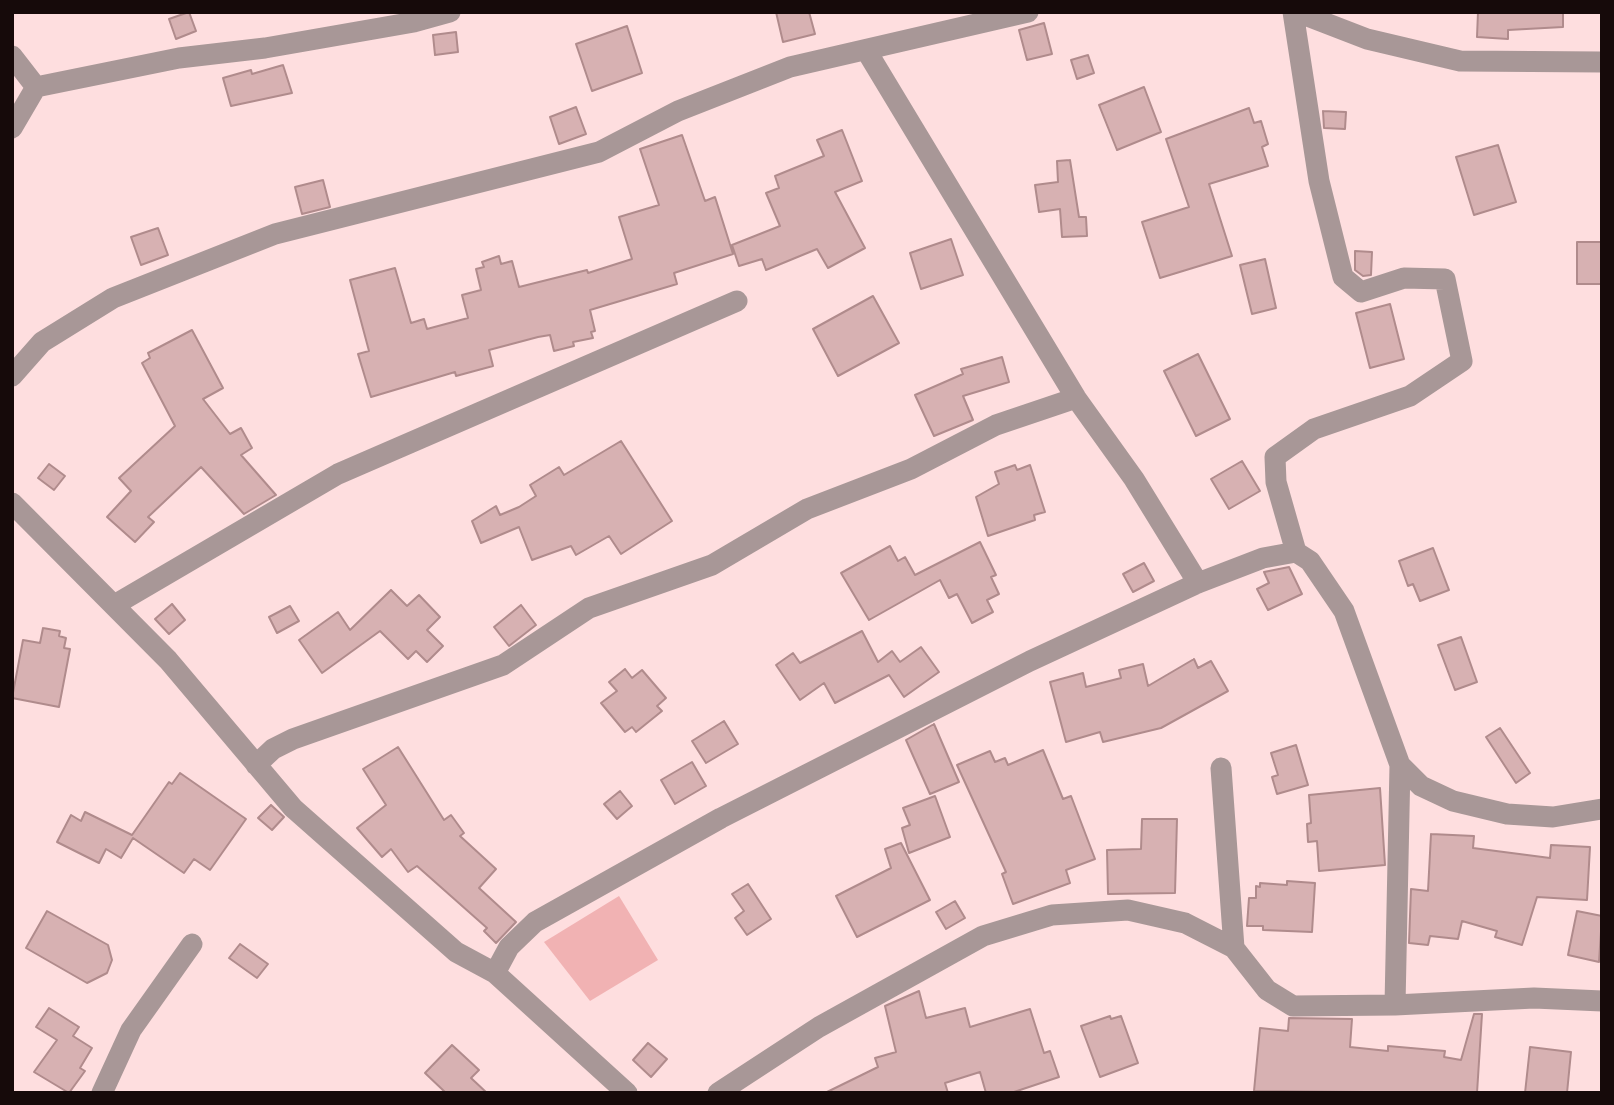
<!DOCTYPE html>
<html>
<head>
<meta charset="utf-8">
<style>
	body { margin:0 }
	#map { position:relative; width:1614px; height:1105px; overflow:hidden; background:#fededf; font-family:Lora,serif }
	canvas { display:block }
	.frame { position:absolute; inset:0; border:14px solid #160a0a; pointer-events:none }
</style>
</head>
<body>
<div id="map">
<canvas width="1614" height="1105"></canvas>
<div class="frame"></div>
</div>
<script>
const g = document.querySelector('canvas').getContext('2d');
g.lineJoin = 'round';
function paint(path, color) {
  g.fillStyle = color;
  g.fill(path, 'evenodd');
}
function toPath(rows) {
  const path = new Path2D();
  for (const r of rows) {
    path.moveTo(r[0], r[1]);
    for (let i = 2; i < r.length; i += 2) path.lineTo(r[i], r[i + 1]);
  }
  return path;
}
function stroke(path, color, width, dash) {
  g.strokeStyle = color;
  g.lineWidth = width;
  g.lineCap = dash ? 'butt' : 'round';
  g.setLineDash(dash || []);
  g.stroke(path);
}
const green = toPath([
	[619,896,658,960,590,1001,544,942]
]);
const building = toPath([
	[189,12,196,31,176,39,169,19,189,12],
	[776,12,809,12,815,34,783,42,776,12],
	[1478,12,1563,12,1563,27,1508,30,1508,39,1477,37,1478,12],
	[1044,23,1052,54,1027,60,1019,30,1044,23],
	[627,26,642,73,592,91,576,44,627,26],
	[456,32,458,52,435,55,433,35,456,32],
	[1088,55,1094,73,1077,79,1071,60,1088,55],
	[283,65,292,93,231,106,223,78,251,70,252,74,283,65],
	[1144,87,1161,132,1117,150,1099,105,1144,87],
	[576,107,586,134,559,144,550,117,576,107],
	[1249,108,1254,123,1261,121,1268,144,1262,147,1268,166,1209,184,1232,256,1160,278,1142,222,1189,207,1166,139,1249,108],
	[1323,111,1346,112,1345,129,1324,128,1323,111],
	[842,130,862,181,835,192,865,248,828,268,817,249,766,270,762,259,739,266,732,245,780,226,766,193,779,188,775,176,824,156,817,140,842,130],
	[682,135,705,201,715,197,733,254,674,273,677,284,590,310,595,331,591,332,593,338,573,342,574,346,554,351,550,335,538,337,489,350,493,366,456,376,455,372,371,397,358,354,369,351,350,280,395,268,411,323,424,319,427,329,468,318,462,295,481,290,476,269,484,267,482,262,499,256,501,264,512,261,519,287,587,270,588,273,632,259,619,217,659,205,640,149,682,135],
	[1498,145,1516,202,1474,215,1456,157,1498,145],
	[1070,160,1079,217,1086,217,1087,236,1062,237,1060,209,1039,212,1035,185,1058,182,1057,161,1070,160],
	[323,180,330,207,302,214,295,187,323,180],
	[158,228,168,255,141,265,131,237,158,228],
	[951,239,963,275,921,289,910,253,951,239],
	[1577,242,1602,242,1602,284,1577,284,1577,242],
	[1355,251,1372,252,1371,275,1363,276,1355,270,1355,251],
	[1265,259,1276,308,1252,314,1240,265,1265,259],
	[873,296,899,343,838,376,813,329,873,296],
	[1390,304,1404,359,1370,368,1356,313,1390,304],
	[192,330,223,388,203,399,230,434,241,428,252,448,241,455,276,495,244,514,201,467,148,517,154,522,135,542,107,517,131,491,119,478,175,426,142,363,150,358,148,353,192,330],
	[1198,354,1230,419,1196,436,1164,371,1198,354],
	[1002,357,1009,382,963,396,973,420,934,436,915,395,963,374,961,369,1002,357],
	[621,441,672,521,621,554,609,536,576,555,571,546,532,560,519,527,481,543,472,521,496,506,500,515,519,507,536,496,530,485,559,467,564,475,621,441],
	[1242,461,1260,491,1229,509,1211,479,1242,461],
	[49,464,65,476,54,490,38,478,49,464],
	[1015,465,1017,470,1030,465,1045,512,1034,515,1035,520,988,536,976,497,999,484,995,472,1015,465],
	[980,542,996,575,991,577,999,594,987,600,993,612,972,623,957,594,949,598,940,580,869,620,841,573,890,546,898,561,905,557,915,575,980,542],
	[1433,548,1449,590,1420,601,1413,584,1408,586,1399,561,1433,548],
	[1144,563,1154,581,1133,592,1123,574,1144,563],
	[1289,567,1302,594,1268,610,1257,589,1269,583,1264,572,1289,567],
	[391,590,407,606,419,595,440,617,427,630,443,646,427,662,416,651,408,659,380,631,322,673,299,640,338,612,350,630,391,590],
	[172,604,185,620,169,634,155,619,172,604],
	[521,605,536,625,509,646,494,627,521,605],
	[290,606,299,621,277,633,269,617,290,606],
	[43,628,60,631,59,636,66,638,64,648,70,649,59,707,12,698,23,640,40,643,43,628],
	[862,631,878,662,892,651,900,662,921,647,939,672,904,697,889,675,835,703,824,683,800,700,776,665,793,653,800,663,862,631],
	[1461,637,1477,682,1455,690,1438,645,1461,637],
	[1194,659,1198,668,1211,661,1228,691,1161,728,1103,742,1100,732,1066,742,1050,682,1083,673,1086,687,1121,678,1119,670,1143,664,1148,686,1194,659],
	[625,669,632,678,642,670,666,698,657,706,662,711,636,732,632,727,625,732,601,703,617,691,609,682,625,669],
	[724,721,738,744,706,763,692,741,724,721],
	[934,724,959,782,930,794,906,740,934,724],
	[1500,728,1530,773,1516,783,1486,737,1500,728],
	[1296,745,1308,785,1277,794,1272,777,1278,775,1271,753,1296,745],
	[398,747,444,820,451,815,464,833,460,836,496,869,479,888,516,922,496,943,484,931,487,928,417,866,408,872,391,849,382,857,357,828,386,805,363,769,398,747],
	[1043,750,1063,799,1071,796,1095,859,1066,870,1070,883,1013,904,1002,874,1006,872,957,765,990,751,995,762,1005,758,1008,765,1043,750],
	[692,762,706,786,675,804,661,780,692,762],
	[180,773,246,819,210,870,194,859,184,873,133,838,121,858,106,849,99,863,57,842,71,815,81,821,85,812,132,835,169,782,172,784,180,773],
	[1380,788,1385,865,1319,871,1317,841,1308,842,1307,824,1311,823,1309,795,1380,788],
	[620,791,632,806,617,819,604,804,620,791],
	[935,796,950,837,909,853,902,828,910,825,903,808,935,796],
	[271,805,284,817,272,830,258,818,271,805],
	[1142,819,1177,819,1175,893,1108,894,1107,850,1141,849,1142,819],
	[1431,834,1474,836,1473,848,1550,858,1551,845,1590,847,1587,900,1537,897,1522,945,1495,937,1497,931,1462,921,1458,939,1430,936,1428,945,1409,943,1411,889,1428,891,1431,834],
	[901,843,930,900,857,937,836,896,891,868,885,849,901,843],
	[1287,881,1315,883,1312,932,1263,930,1263,926,1247,926,1249,898,1256,898,1256,886,1260,887,1260,883,1287,885,1287,881],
	[748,884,771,919,747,935,735,918,744,911,732,894,748,884],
	[955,901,965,918,946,929,936,912,955,901],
	[47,911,108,945,112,960,107,973,87,983,26,948,47,911],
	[1577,911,1602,916,1599,962,1568,955,1577,911],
	[240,944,268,964,257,978,229,958,240,944],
	[919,991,926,1018,965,1008,970,1027,1030,1009,1044,1053,1050,1051,1059,1077,1011,1093,986,1093,980,1072,945,1083,948,1093,825,1093,878,1067,875,1058,896,1052,885,1006,919,991],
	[49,1008,79,1027,73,1036,92,1048,80,1068,85,1071,69,1093,34,1072,57,1040,36,1027,49,1008],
	[1474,1014,1482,1014,1477,1093,1254,1091,1260,1028,1288,1031,1289,1018,1352,1019,1350,1047,1388,1051,1388,1046,1445,1051,1444,1057,1461,1060,1474,1014],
	[1110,1016,1111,1019,1121,1016,1138,1063,1100,1077,1081,1026,1110,1016],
	[648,1043,667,1059,651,1077,633,1060,648,1043],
	[452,1045,479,1070,471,1078,487,1093,446,1093,425,1073,452,1045],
	[1530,1047,1571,1052,1567,1093,1525,1093,1530,1047]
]);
const minor = toPath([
	[1293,12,1319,181,1343,277,1361,292,1404,278,1445,279,1462,361,1410,396,1314,429,1275,457,1276,482,1296,552],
	[1297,12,1367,39,1460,61,1602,62],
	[866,50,1076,398,1134,479,1198,583],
	[12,56,36,87],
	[12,128,36,87,179,58,265,48,414,22,450,12],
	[12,376,42,342,113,298,275,234,599,152,678,111,790,67,1028,12],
	[12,503,168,660,293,808,456,952,495,973,627,1093],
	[116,604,338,474,737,301],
	[256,765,273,749,293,739,503,665,589,608,712,565,807,509,911,469,996,425,1076,398],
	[1221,768,1234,948],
	[495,973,509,947,535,922,721,818,1030,661,1198,583,1263,558,1296,552,1310,561,1344,611,1400,765,1421,786,1453,801,1507,814,1553,817,1602,809],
	[1395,1005,1400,765],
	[102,1093,131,1030,192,944],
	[718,1093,819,1027,983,936,1052,915,1128,910,1185,923,1234,948,1267,990,1293,1006,1395,1005,1534,998,1602,1001]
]);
paint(green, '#f1b2b3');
paint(building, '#d7b1b2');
stroke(building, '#b08b8c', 2);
stroke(minor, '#a89797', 21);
</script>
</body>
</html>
